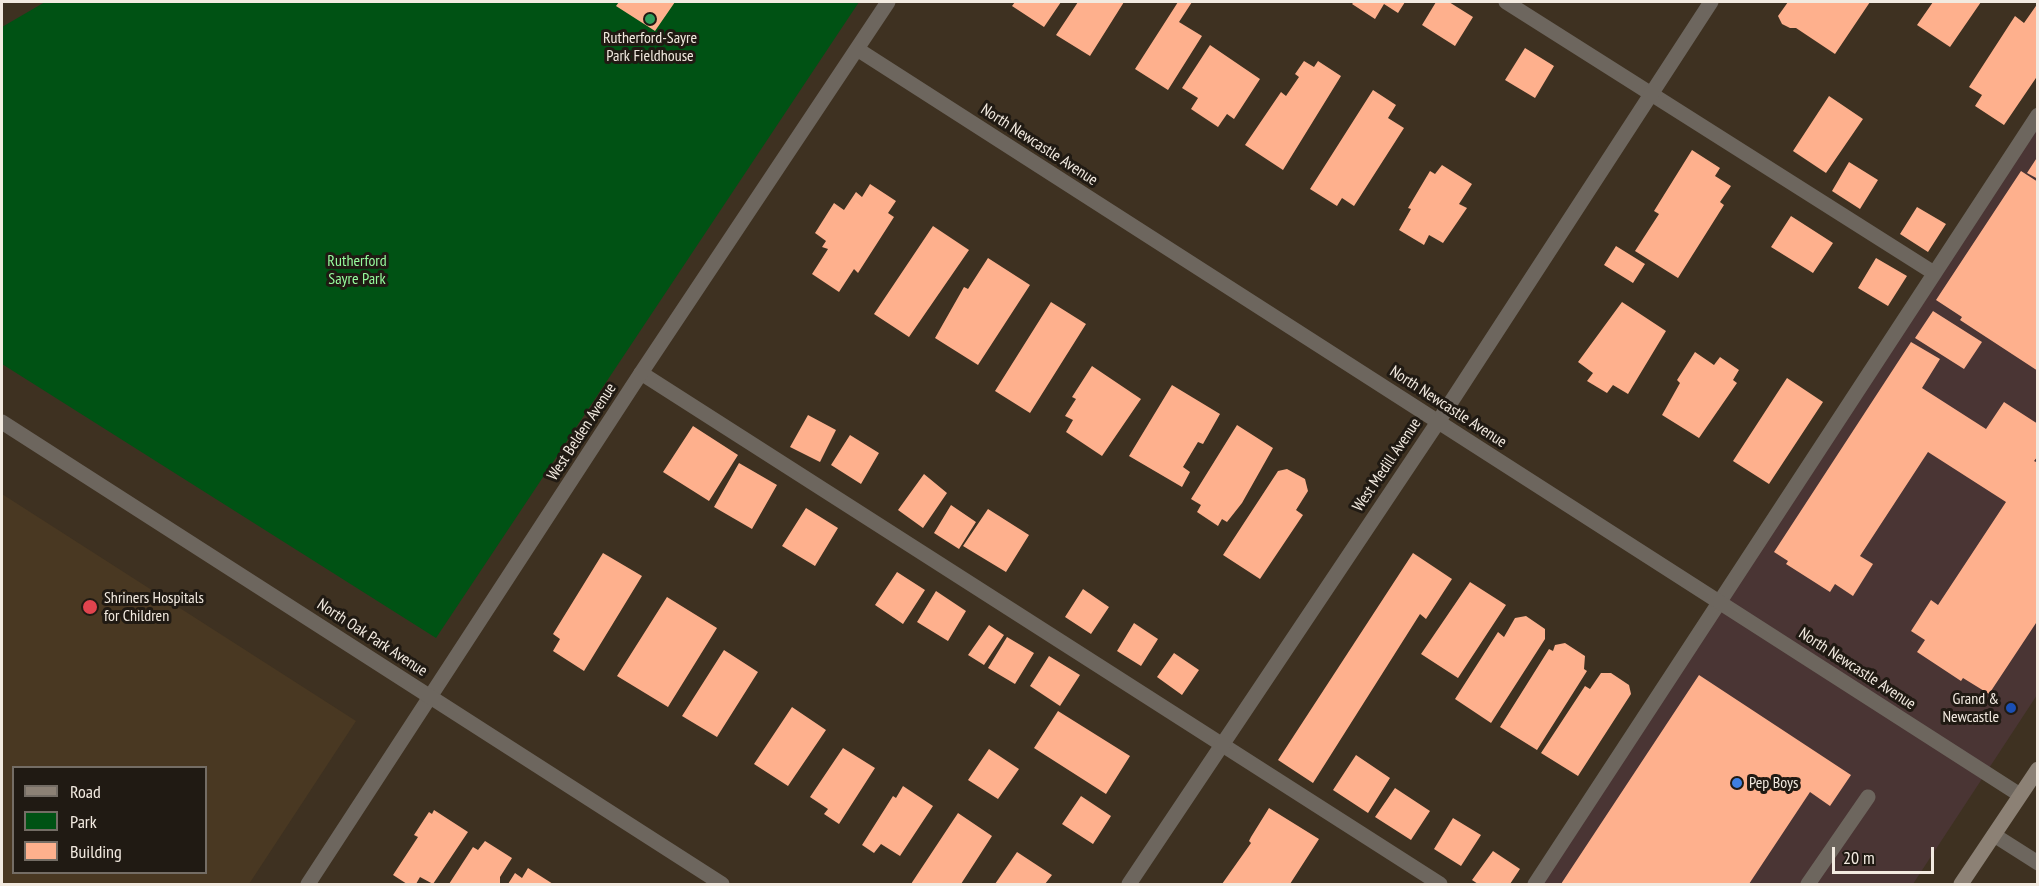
<!DOCTYPE html>
<html>
<head>
<meta charset="utf-8">
<style>
	body { margin:0 }
	#map { position:relative; width:2039px; height:886px; overflow:hidden; background:#3e3121; font-family:"PT Sans Narrow",sans-serif }
	canvas { display:block }
	.frame { position:absolute; inset:0; border:3px solid #f2eae0; pointer-events:none }
	.legend { position:absolute; left:12px; top:766px; width:195px; height:108px; box-sizing:border-box; background:#201a13; border:2px solid #746d65; margin:0; padding:8px 10px; list-style:none; font-size:18px; color:#f2eae0 }
	.legend li { display:flex; align-items:center; gap:12px; height:30px }
	.legend b { width:30px; border:2px solid #746d65 }
	.scale { position:absolute; left:1832px; top:847px; width:102px; height:27px; box-sizing:border-box; border:3px solid #f2eae0; border-top:0; padding-left:8px; font-size:18px; line-height:21px; white-space:nowrap; color:#f2eae0; -webkit-text-stroke:4px #201a13; paint-order:stroke }
</style>
</head>
<body>
<div id="map">
<canvas width="2039" height="886"></canvas>
<div class="frame"></div>
<ul class="legend">
<li><b style="height:8px;background:#8c8175"></b>Road</li>
<li><b style="height:16px;background:#005214"></b>Park</li>
<li><b style="height:16px;background:#feb08d"></b>Building</li>
</ul>
<div class="scale">20 m</div>
</div>
<script>
const g = document.querySelector('canvas').getContext('2d');
g.lineJoin = 'round';
function paint(path, color) {
  g.fillStyle = color;
  g.fill(path, 'evenodd');
}
function toPath(rows) {
  const path = new Path2D();
  for (const r of rows) {
    path.moveTo(r[0], r[1]);
    for (let i = 2; i < r.length; i += 2) path.lineTo(r[i], r[i + 1]);
  }
  return path;
}
function stroke(path, color, width, dash) {
  g.strokeStyle = color;
  g.lineWidth = width;
  g.lineCap = dash ? 'butt' : 'round';
  g.setLineDash(dash || []);
  g.stroke(path);
}
function drawText(font, color, halo, rows, align = 'center') {
  g.font = font + ' "PT Sans Narrow",sans-serif';
  g.lineWidth = 6;
  g.setLineDash([]);
  g.textBaseline = 'middle';
  g.strokeStyle = halo;
  g.fillStyle = color;
  for (const [text, x, y, turn = 0] of rows) {
    g.save();
    g.translate(x, y);
    g.rotate((+turn || 0) * Math.PI / 180);
    g.textAlign = isNaN(turn) ? turn : align;
    if (halo) g.strokeText(text, 0, 0);
    g.fillText(text, 0, 0);
    g.restore();
  }
}
const commercial = toPath([
	[2037,120,2037,695,1913,884,1531,884]
]);
const built = toPath([
	[2,494,356,721,249,884,2,884],
	[14,768,206,768,206,872,14,872]
]);
const green = toPath([
	[45,2,859,2,436,638,2,364,2,27]
]);
const building = toPath([
	[619,2,675,2,655,31,616,6],
	[1015,2,1061,2,1044,27,1012,6],
	[1078,2,1124,2,1090,56,1056,35],
	[1178,2,1192,2,1179,22,1202,36,1168,90,1135,69],
	[1354,2,1405,2,1398,13,1384,4,1375,19,1352,4],
	[1436,2,1449,2,1473,17,1455,46,1422,25],
	[1788,2,1870,2,1835,54,1796,28,1790,28,1782,24,1778,16],
	[1933,2,1981,2,1950,47,1917,25],
	[2038,3,2038,75,2004,125,1975,106,1982,95,1969,87,2015,16,2024,23],
	[1210,45,1260,79,1234,119,1227,114,1218,127,1191,109,1198,98,1182,88],
	[1525,48,1554,66,1535,98,1505,80],
	[1304,61,1314,67,1318,61,1341,76,1283,170,1245,145,1281,92,1286,96,1299,77,1295,74],
	[1373,90,1396,105,1388,118,1404,128,1354,206,1342,198,1337,206,1310,189],
	[1829,96,1863,119,1826,173,1793,151],
	[1692,150,1720,168,1715,176,1731,186,1720,202,1724,205,1678,278,1635,251,1659,214,1654,211],
	[2038,156,2038,179,2027,173],
	[1849,162,1878,180,1860,209,1832,191],
	[1442,165,1472,184,1459,204,1467,208,1443,243,1429,235,1424,245,1399,230,1411,209,1408,208,1430,171,1435,174],
	[2021,171,2038,182,2038,371,1960,320,1962,317,1936,300],
	[870,184,896,201,888,213,894,217,858,273,854,269,839,292,812,274,828,249,822,247,826,241,815,233,834,203,844,210,856,192,862,197],
	[1917,207,1946,224,1928,252,1900,234],
	[1791,216,1833,243,1813,273,1771,247],
	[933,226,969,250,909,337,874,314],
	[1616,246,1645,264,1633,283,1604,265],
	[988,258,1030,285,978,365,935,338,964,287,968,289],
	[1876,258,1907,276,1888,306,1858,288],
	[1051,302,1086,324,1030,413,995,391],
	[1622,302,1666,331,1628,394,1613,385,1607,393,1587,381,1593,373,1578,362],
	[1933,311,1982,342,1964,369,1915,338],
	[1911,342,1940,359,1922,388,1986,429,2004,402,2038,424,2038,456,2034,461,2038,463,2038,620,1989,694,1963,678,1961,681,1917,652,1925,640,1911,631,1931,600,1938,605,2006,502,1928,452,1860,556,1873,564,1853,596,1835,584,1830,592,1786,564,1788,561,1774,552],
	[1695,352,1714,365,1720,357,1739,370,1733,380,1737,383,1699,438,1662,415,1680,383,1677,380],
	[1092,366,1141,399,1102,456,1066,432,1073,420,1065,416,1076,399,1072,397],
	[1787,378,1823,402,1769,484,1733,461],
	[1172,385,1220,414,1203,444,1198,442,1183,467,1190,472,1182,487,1129,456],
	[808,415,836,430,820,462,790,447],
	[1237,425,1273,448,1242,503,1227,522,1222,519,1218,526,1197,512,1201,505,1191,499],
	[693,426,738,455,709,501,663,472],
	[850,435,879,453,861,484,831,465],
	[739,463,777,485,752,529,714,507],
	[1287,469,1305,479,1308,491,1296,510,1303,515,1260,579,1223,555,1278,471],
	[924,474,947,493,923,528,898,510],
	[951,505,976,522,959,549,934,533],
	[806,508,838,528,815,566,782,546],
	[988,509,1029,535,1006,572,963,546],
	[603,553,642,576,584,671,553,651,560,639,553,634],
	[1413,553,1452,579,1426,619,1420,614,1313,783,1278,760],
	[897,572,925,590,903,624,875,605],
	[1470,582,1506,605,1458,678,1421,654],
	[1083,589,1109,607,1091,634,1065,617],
	[936,591,966,611,948,641,917,622],
	[667,597,717,628,668,707,617,676],
	[1526,616,1545,629,1545,639,1491,723,1455,699,1498,632,1504,637,1515,618],
	[1134,623,1158,639,1141,666,1117,651],
	[989,625,1004,635,984,665,968,655],
	[1007,637,1034,653,1015,684,988,668],
	[1565,643,1585,656,1584,669,1587,671,1537,750,1500,727,1549,649,1553,651,1555,645],
	[724,650,758,672,717,737,682,716],
	[1174,653,1199,670,1182,695,1157,677],
	[1049,656,1080,675,1060,706,1030,686],
	[1601,673,1611,673,1629,685,1631,694,1578,776,1541,753,1585,686,1590,689],
	[1699,675,1851,775,1830,806,1810,792,1749,884,1561,884],
	[792,707,826,730,788,786,754,764],
	[1058,711,1130,756,1106,794,1034,748],
	[843,748,875,768,839,824,824,814,828,809,810,797],
	[989,749,1019,769,998,799,968,780],
	[1356,755,1390,778,1368,813,1333,790],
	[903,786,933,806,900,856,881,844,874,853,862,845,893,796,896,798],
	[1395,788,1430,811,1411,840,1375,817],
	[1081,796,1111,816,1093,844,1062,824],
	[1269,808,1319,839,1290,884,1222,884,1251,843,1249,841,1251,837],
	[434,810,468,832,433,884,420,877,416,884,407,884,393,875,418,837,414,835,429,812,432,814],
	[958,813,992,836,961,884,911,884],
	[1453,818,1481,835,1461,866,1434,849],
	[485,841,512,858,500,877,500,884,449,884,473,847,478,850],
	[1493,851,1520,869,1510,884,1478,884,1472,880],
	[1017,852,1052,875,1045,884,995,884],
	[528,868,553,884,508,884,515,873,522,878]
]);
const service = toPath([
	[1506,2,1934,273],
	[641,373,1440,884],
	[1994,835,2038,863],
	[1535,884,2038,115],
	[1808,884,1868,797]
]);
const minor = toPath([
	[857,49,2020,795],
	[308,884,641,373,888,2],
	[1129,884,1438,422,1711,2]
]);
const tertiary = toPath([
	[2,422,722,884]
]);
const secondary = toPath([
	[1961,884,2038,769]
]);
const markers = [
	[650,19,6,"#2e9e5b"],
	[90,607,8,"#e0444e"],
	[2011,708,6,"#1a4fb4"],
	[1737,783,6,"#3f7fe0"]
];
const poiNames = [
	["Rutherford-Sayre",650,38,"center"],
	["Park Fieldhouse",650,56,"center"],
	["Shriners Hospitals",104,598],
	["for Children",104,616],
	["Grand &",1999,699,"right"],
	["Newcastle",1999,717,"right"],
	["Pep Boys",1749,783]
];
const streetNames = [
	["North Newcastle Avenue",1039,145,33],
	["North Newcastle Avenue",1448,407,33],
	["West Belden Avenue",582,432,-57],
	["West Medill Avenue",1387,465,-56],
	["North Oak Park Avenue",372,638,33],
	["North Newcastle Avenue",1857,669,33]
];
const parkNames = [
	["Rutherford",357,261],
	["Sayre Park",357,279]
];
paint(commercial, '#4a3534');
paint(built, '#493822');
paint(green, '#005214');
paint(building, '#feb08d');
stroke(service, '#6d665e', 15);
stroke(minor, '#6d665e', 15);
stroke(tertiary, '#6d665e', 15);
stroke(secondary, '#8c8175', 15);
for (const [x, y, r, color] of markers) {
  const dot = new Path2D();
  dot.arc(x, y, r, 0, 2 * Math.PI);
  g.fillStyle = color;
  g.fill(dot);
  stroke(dot, '#201a13', 2);
}
drawText('16px', '#f2eae0', '#201a13', poiNames, 'left');
drawText('16px', '#f2eae0', '#201a13', streetNames);
drawText('16px', '#97fc9e', '#201a13', parkNames);
</script>
</body>
</html>
